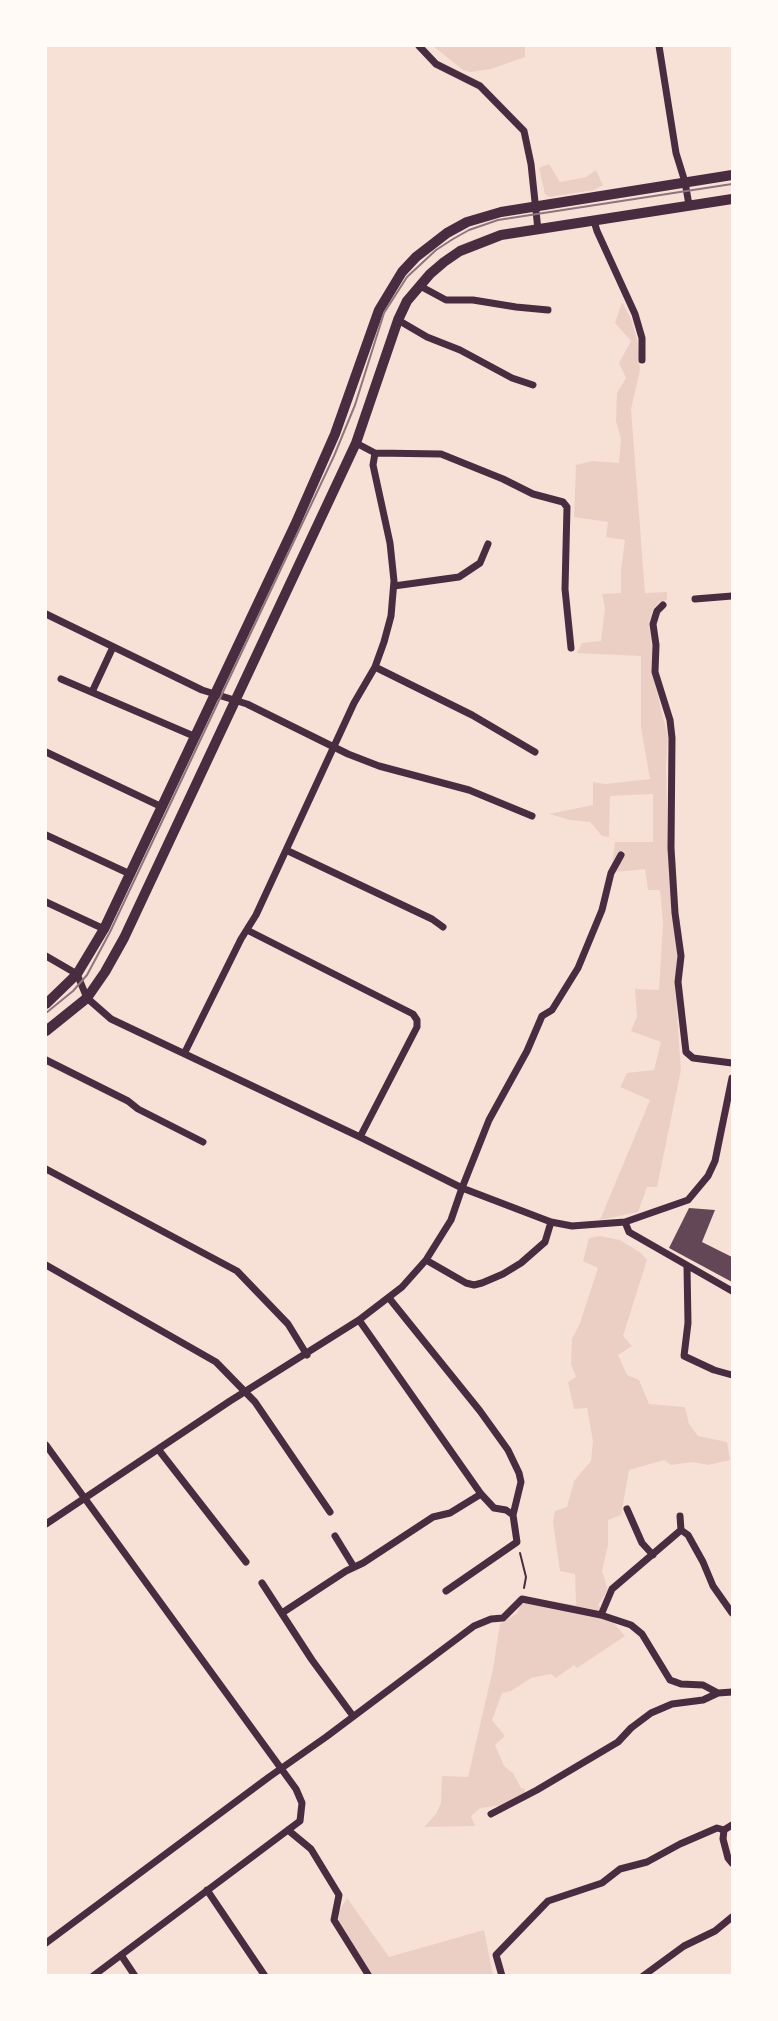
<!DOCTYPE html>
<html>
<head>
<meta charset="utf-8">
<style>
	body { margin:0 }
	#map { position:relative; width:778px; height:2021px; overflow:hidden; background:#f7e1d7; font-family:Roboto,sans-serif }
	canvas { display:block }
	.frame { position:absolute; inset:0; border:47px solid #fffaf5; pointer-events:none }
</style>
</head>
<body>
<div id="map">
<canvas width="778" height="2021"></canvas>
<div class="frame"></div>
</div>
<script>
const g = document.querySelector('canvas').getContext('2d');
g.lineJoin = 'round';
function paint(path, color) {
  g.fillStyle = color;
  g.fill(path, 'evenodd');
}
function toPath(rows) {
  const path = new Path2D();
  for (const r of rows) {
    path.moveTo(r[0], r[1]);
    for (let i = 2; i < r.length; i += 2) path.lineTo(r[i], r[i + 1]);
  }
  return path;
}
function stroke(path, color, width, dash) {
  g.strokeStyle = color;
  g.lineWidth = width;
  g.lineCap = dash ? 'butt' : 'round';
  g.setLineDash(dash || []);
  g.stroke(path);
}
const green = toPath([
	[433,46,525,46,525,57,491,69,471,72,463,70],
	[549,164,560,182,586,177,596,170,603,185,594,190,549,197,545,194,539,168],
	[622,302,631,319,637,339,640,370,631,409,645,593,667,592,667,600,659,602,653,609,649,623,652,647,652,672,668,737,666,765,668,844,678,957,675,986,681,1070,657,1187,647,1187,638,1212,600,1220,650,1100,620,1087,627,1073,654,1070,661,1042,631,1031,637,1016,635,989,659,990,663,923,660,890,648,890,645,869,615,872,612,866,615,842,653,842,653,794,610,796,609,837,602,836,590,822,570,820,549,814,593,805,593,782,605,784,650,779,641,728,641,656,577,653,582,643,601,641,605,608,602,594,621,593,621,570,625,540,606,537,608,522,574,517,576,465,592,461,619,463,621,439,616,421,617,393,626,378,619,363,631,341,615,323],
	[600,1236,620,1240,641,1253,647,1260,623,1336,632,1346,618,1355,627,1375,639,1380,649,1404,685,1407,689,1424,698,1436,727,1442,730,1460,708,1465,693,1462,671,1465,664,1460,629,1470,621,1515,608,1520,608,1545,602,1571,608,1590,598,1605,625,1636,577,1668,574,1665,556,1678,551,1674,531,1678,511,1691,502,1693,492,1720,505,1736,495,1745,504,1766,513,1773,521,1788,525,1789,524,1794,503,1805,480,1808,471,1816,475,1826,424,1827,436,1814,441,1803,442,1776,468,1777,493,1669,500,1624,517,1613,524,1597,576,1605,575,1574,560,1571,553,1522,555,1511,567,1507,574,1481,591,1461,593,1441,587,1408,574,1409,568,1382,576,1377,571,1364,572,1339,580,1323,598,1268,583,1261,589,1238],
	[347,1898,389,1957,484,1930,493,1975,373,1975,338,1922,339,1911]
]);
const building = toPath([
	[689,1208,715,1210,702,1242,732,1257,732,1282,669,1248]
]);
const path = toPath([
	[520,1553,526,1577,524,1588]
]);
const minor = toPath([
	[419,46,436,64,480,86,524,131,531,164,538,230],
	[659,46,676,153,685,182,689,205],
	[594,221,597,231,635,314,642,338,642,360],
	[420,286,446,300,473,300,516,307,548,310],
	[398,320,427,337,460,350,512,378,533,385],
	[356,443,375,453,441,454,503,479,533,494,563,502,567,507,565,589,571,648],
	[394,586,459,577,480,563,488,544],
	[695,599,732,596],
	[663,605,657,611,653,624,656,645,655,672,670,720,672,738,671,848,675,913,681,956,678,982,686,1052,693,1058,732,1063],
	[46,614,202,690,247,704,348,754,379,766,469,790,532,816],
	[375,667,472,715,535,752],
	[61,679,196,737],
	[92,692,113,647],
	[46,752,162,807],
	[46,835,130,874],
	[286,850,432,919,443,927],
	[46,902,104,929],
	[247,930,413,1014,417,1020,417,1027,360,1137],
	[46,956,77,974,87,998,111,1019,360,1137,462,1188,551,1222,572,1226,625,1222,688,1200,708,1176,715,1161,732,1078],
	[185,1052,241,939,256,915,354,703,375,667,384,642,391,616,394,581,390,543,373,465,375,453],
	[46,1060,128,1101,138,1109,203,1142],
	[46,1169,237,1271,288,1324,307,1355],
	[625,1222,629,1232,732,1291],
	[426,1260,466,1283,474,1285,482,1283,503,1274,521,1263,545,1242,551,1222],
	[46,1265,216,1362,255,1402,330,1512],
	[687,1267,688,1323,684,1356,714,1370,732,1375],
	[389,1298,480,1411,508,1450,519,1473,521,1482,513,1515],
	[359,1320,481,1494,494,1508,506,1510,513,1515,517,1542,446,1591],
	[46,1445,296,1789,302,1803,300,1821,93,1976],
	[158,1449,246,1562],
	[627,1509,642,1543,653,1555],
	[680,1516,681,1530,688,1535,703,1562,713,1586,732,1613],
	[46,1524,230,1401,359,1320,402,1287,426,1260,451,1220,462,1188,489,1120,527,1051,542,1016,552,1010,578,968,602,910,611,873,621,855],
	[335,1536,354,1567],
	[262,1583,312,1660,353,1716],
	[282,1613,346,1571,363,1563,433,1517,450,1513,481,1494],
	[601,1615,612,1589,681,1530],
	[491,1814,537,1790,618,1742,631,1728,651,1713,672,1704,703,1700,718,1693,732,1692],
	[288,1830,311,1849,339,1895,334,1920,369,1976],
	[724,1830,723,1839,728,1858,732,1863],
	[207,1890,265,1976],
	[46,1943,269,1777,326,1737,474,1626,491,1619,503,1618,522,1599,601,1615,631,1625,642,1634,670,1680,681,1684,703,1685,718,1693],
	[121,1955,135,1976],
	[502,1976,496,1955,548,1901,602,1883,620,1869,647,1862,680,1844,717,1828,724,1830,732,1825],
	[643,1976,684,1946,715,1931,732,1917]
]);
const secondary = toPath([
	[46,1004,77,974,104,929,295,525,335,434,379,310,402,272,416,257,447,233,467,222,501,212,732,175],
	[46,1031,87,998,105,972,124,938,356,443,398,320,407,301,430,274,444,262,460,251,501,235,732,199]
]);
const tram = toPath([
	[46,1013,73,991,87,975,110,932,334,456,355,405,384,313,407,277,436,250,453,239,469,230,498,220,732,184]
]);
paint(green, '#ebcfc5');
paint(building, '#644757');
stroke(path, '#4a2c40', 2);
stroke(minor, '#4a2c40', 7);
stroke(secondary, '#4a2c40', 10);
stroke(tram, '#8f747c', 2);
</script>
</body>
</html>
